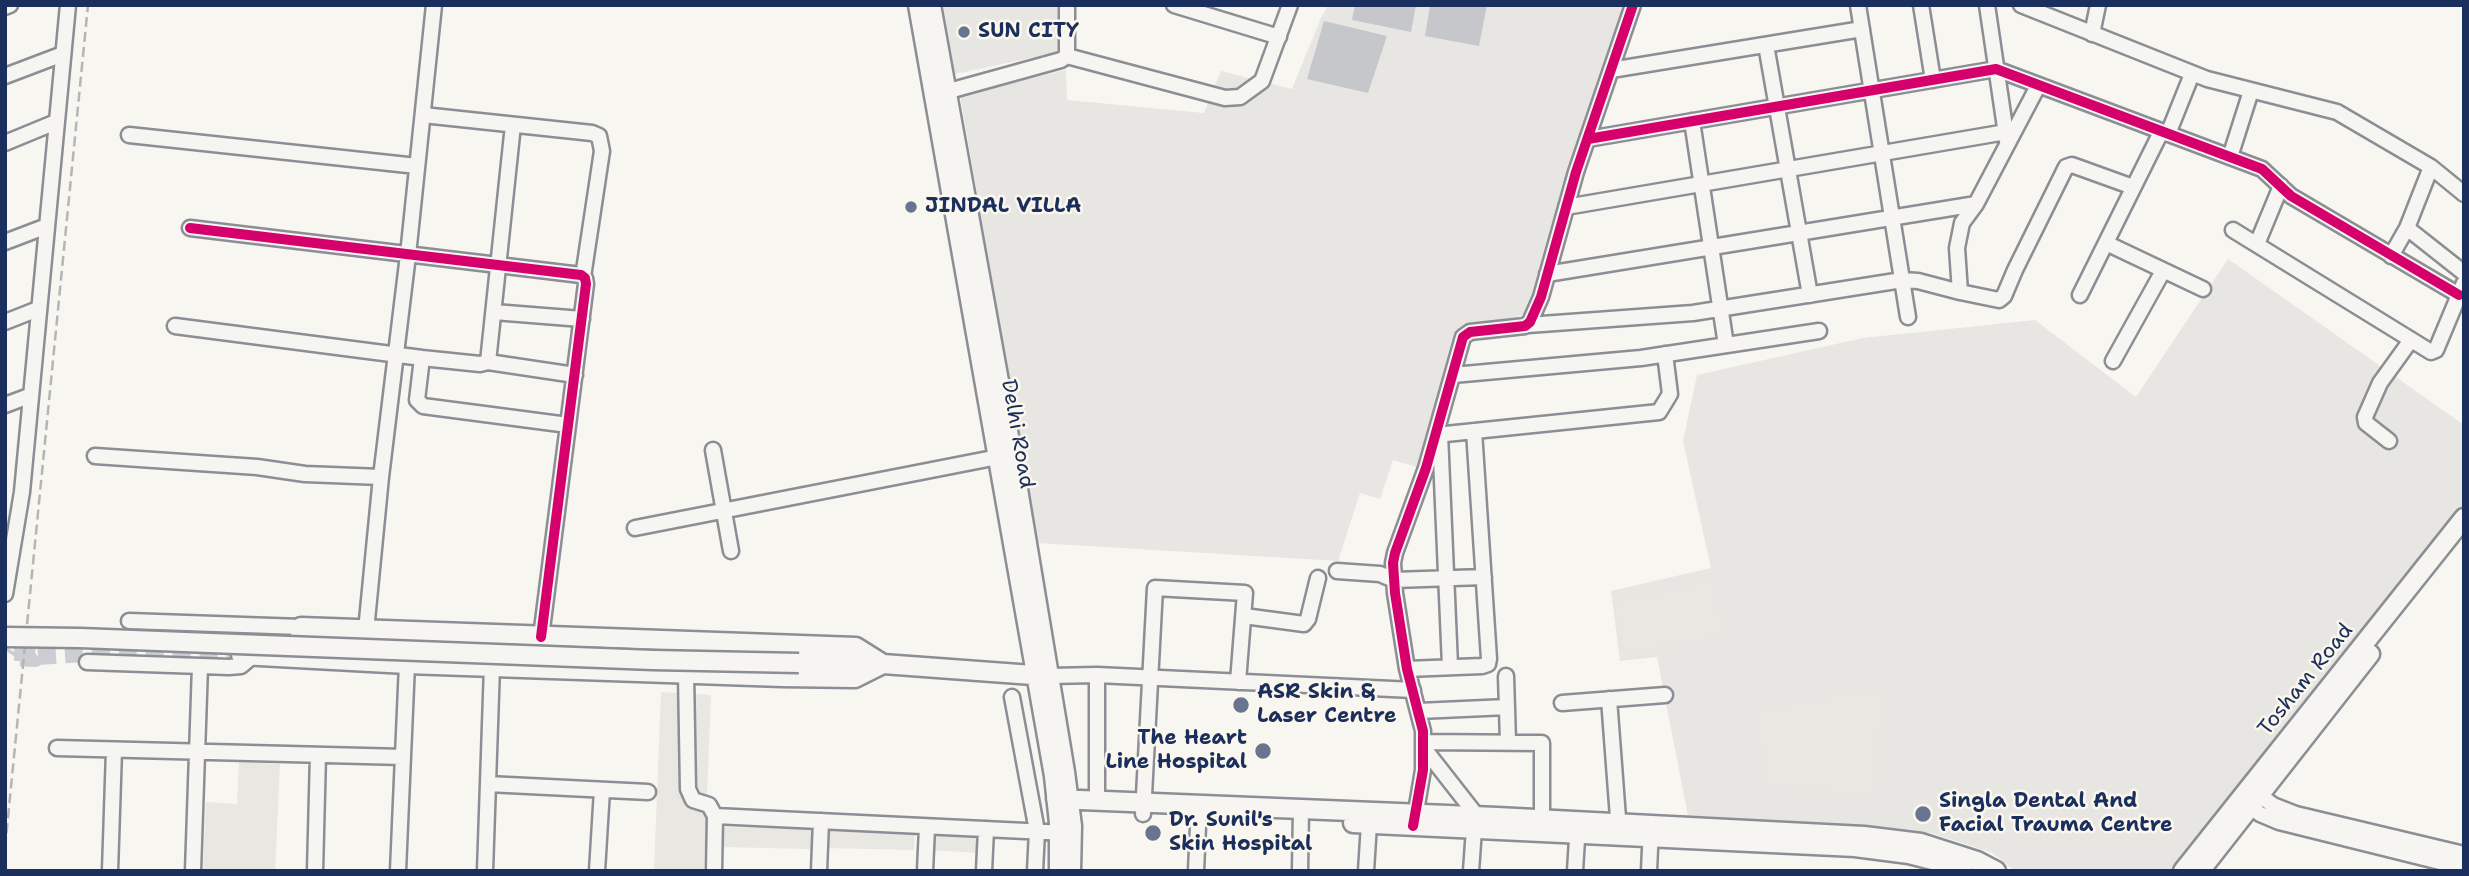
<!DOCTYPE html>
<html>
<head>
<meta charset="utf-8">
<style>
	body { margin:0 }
	#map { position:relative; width:2469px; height:876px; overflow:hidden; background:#f8f6f0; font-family:"Shantell Sans",sans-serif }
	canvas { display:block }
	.frame { position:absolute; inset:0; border:7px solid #1b2f5e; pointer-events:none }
</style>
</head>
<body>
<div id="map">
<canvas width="2469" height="876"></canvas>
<div class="frame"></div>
</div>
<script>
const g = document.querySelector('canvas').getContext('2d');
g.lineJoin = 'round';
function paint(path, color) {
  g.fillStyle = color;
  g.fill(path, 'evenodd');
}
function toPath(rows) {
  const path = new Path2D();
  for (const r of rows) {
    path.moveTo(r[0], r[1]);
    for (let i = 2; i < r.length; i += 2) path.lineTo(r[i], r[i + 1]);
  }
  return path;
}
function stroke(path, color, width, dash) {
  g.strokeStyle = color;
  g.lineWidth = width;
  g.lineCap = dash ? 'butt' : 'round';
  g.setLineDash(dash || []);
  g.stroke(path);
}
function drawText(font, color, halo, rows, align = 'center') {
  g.font = font + ' "Shantell Sans",sans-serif';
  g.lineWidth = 5;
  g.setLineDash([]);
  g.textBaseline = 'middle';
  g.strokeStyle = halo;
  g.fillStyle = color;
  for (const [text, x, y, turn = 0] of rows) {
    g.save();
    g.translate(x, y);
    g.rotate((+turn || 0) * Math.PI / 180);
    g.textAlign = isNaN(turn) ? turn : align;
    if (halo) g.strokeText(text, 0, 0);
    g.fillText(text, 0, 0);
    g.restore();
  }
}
const built = toPath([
	[943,5,1057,5,1059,52,955,74],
	[1328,5,1629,5,1532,305,1521,316,1464,328,1420,468,1393,460,1380,499,1360,493,1338,561,1038,543,960,95,1066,70,1067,100,1204,113,1221,71,1292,89,1320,20],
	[2228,259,2464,425,2464,510,2178,871,2015,871,1993,853,1931,833,1809,824,1689,821,1657,657,1620,661,1611,591,1711,568,1683,441,1697,375,1863,338,2035,320,2136,397]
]);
const green = toPath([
	[1711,582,1723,636,1624,653,1615,603],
	[1882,688,1874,795,1768,785,1755,711],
	[661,692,711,695,704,871,654,871],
	[239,762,280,764,275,871,203,871,206,802,237,804],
	[722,827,811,829,811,849,722,847],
	[826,828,915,830,914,850,825,848],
	[933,833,977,836,976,853,932,850]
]);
const water = toPath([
	[1355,5,1416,5,1411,32,1352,20],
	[1430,5,1487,5,1479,46,1425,36],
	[1324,21,1387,36,1368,93,1307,79]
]);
const majorTunnel = toPath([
	[14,652,36,652,38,656,35,658,14,657,12,655,14,652],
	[38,656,126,650,241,655]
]);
const minor = toPath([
	[1067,5,1067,56],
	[1174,5,1279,37],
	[1858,5,1908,317],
	[1921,5,1933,80],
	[1987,5,2007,141],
	[2021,5,2207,79,2337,112,2431,167,2464,194],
	[5,7,10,5],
	[2092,34,2098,5],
	[1766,45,1810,295],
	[1611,70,1862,29],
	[5,76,63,54],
	[938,94,1061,60,1067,56,1225,98,1240,97,1262,81,1290,5],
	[423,115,592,133,599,136,602,151,583,277],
	[1692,121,1726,345],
	[2168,134,2192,74],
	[129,135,417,166],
	[1588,139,1996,69,2262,169,2291,196,2459,295],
	[5,143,56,122],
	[2230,157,2251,91],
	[1566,207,2006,132],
	[190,228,581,275,585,278,586,284,541,637],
	[2407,228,2464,273],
	[2233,230,2431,352,2436,350,2464,283],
	[5,242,47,226],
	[2106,243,2203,289],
	[2257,244,2281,186],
	[2391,256,2407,228,2431,167],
	[1547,274,1976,204],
	[1960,292,1999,300,2004,296,2015,270,2066,167,2072,165,2133,187],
	[2080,295,2161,132],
	[494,312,582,319],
	[5,322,38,309],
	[1528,325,1693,313,1902,280,1918,281,1960,292,1957,248,1962,223,1976,204,2038,86],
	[175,326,422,358,480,364,488,362,513,125],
	[422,358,417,400,423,406,568,425],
	[2113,361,2163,271],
	[488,362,575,375],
	[1453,375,1641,358,1819,331],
	[5,405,29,396],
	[1440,434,1450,666],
	[1436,435,1659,412,1670,394,1665,354],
	[2389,441,2366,423,2365,417,2380,383,2411,340],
	[713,450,731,551],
	[95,456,257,467,305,474,381,477],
	[635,528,998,457],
	[1337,571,1380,574,1394,580,1484,577],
	[5,594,22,492,68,5],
	[1244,616,1304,624,1308,619,1318,578],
	[129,621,301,627],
	[365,641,381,477,408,255,434,5],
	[87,662,229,667,241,666,254,655],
	[1407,669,1482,666,1488,664,1489,659,1474,431],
	[686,674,688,789,693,800,709,805,715,816,714,871],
	[1097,675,1097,801],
	[1049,676,1097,675,1413,690],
	[1506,676,1508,742],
	[1012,697,1037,831,1035,871],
	[1609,699,1619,831],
	[1562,703,1665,695],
	[1419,711,1507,707],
	[1423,742,1542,743,1542,820],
	[1423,747,1477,816],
	[57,748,403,757],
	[488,784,648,792],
	[2251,789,2273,805,2296,814,2464,854],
	[2243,801,2260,814,2279,822,2464,868],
	[1143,814,1155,588,1245,593,1238,682],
	[715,816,1067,833],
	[1414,823,1423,770,1423,731,1407,669,1395,593,1393,563,1395,553,1426,468,1463,337,1470,332,1525,326,1530,322,1541,297,1576,172,1633,5],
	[110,871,114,750],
	[193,871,200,666],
	[315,871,318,755],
	[398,871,407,664],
	[485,871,492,666],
	[597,871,602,790],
	[819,871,821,821],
	[925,871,927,827],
	[984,871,986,829],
	[1196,871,1199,804],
	[1300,871,1301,809],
	[1366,871,1369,824],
	[1471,871,1474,829],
	[1575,871,1578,823],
	[1649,871,1651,827]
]);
const major = toPath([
	[918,5,1054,776,1059,823,1059,871],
	[931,5,1012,453,1065,772,1072,826,1071,871],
	[241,655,407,664,782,677,855,678,883,664],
	[298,658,301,627,856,647,883,664],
	[799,663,883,664,1046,676],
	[1056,799,1497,817,1864,836,1921,843,1977,861,1996,871],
	[1353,823,1855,847,1909,854,1952,865,1962,871],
	[2183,871,2464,518],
	[2200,871,2370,654]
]);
const rail = toPath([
	[5,848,88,5]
]);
const majorBridge = toPath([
	[5,637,80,638,653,660,799,663]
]);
const cycleway = toPath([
	[1588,139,1996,69,2262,169,2291,196,2459,295],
	[190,228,581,275,585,278,586,284,541,637],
	[1413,826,1423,770,1423,731,1407,669,1395,593,1393,563,1395,553,1426,468,1463,337,1470,332,1525,326,1530,322,1541,297,1576,172,1633,5]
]);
const markers = [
	[964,32,7,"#687591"],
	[911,207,7,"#687591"],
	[1241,705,9,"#687591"],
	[1263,751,9,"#687591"],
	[1923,814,9,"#687591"],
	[1153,833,9,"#687591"]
];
const poiNames = [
	["SUN CITY",978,32],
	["JINDAL VILLA",925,207],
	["ASR Skin &",1257,693],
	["Laser Centre",1257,717],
	["The Heart",1247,739,"right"],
	["Line Hospital",1247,763,"right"],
	["Singla Dental And",1939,802],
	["Facial Trauma Centre",1939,826],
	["Dr. Sunil's",1169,821],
	["Skin Hospital",1169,845]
];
const streetNames = [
	["Delhi Road",1017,434,80],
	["Tosham Road",2306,680,-51]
];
paint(built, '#e7e6e2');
paint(green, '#e8e7e2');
paint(water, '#c5c7cb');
stroke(majorTunnel, '#ccced3', 18, [18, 9]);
stroke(minor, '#8b8e94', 19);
stroke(major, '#8b8e94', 23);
stroke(minor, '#f6f5f1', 14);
stroke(major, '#f6f5f1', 18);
stroke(rail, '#b3b5b7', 2.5, [10, 5]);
stroke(majorBridge, '#8b8e94', 23, []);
stroke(majorBridge, '#f6f5f1', 18);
stroke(cycleway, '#d6006c', 10);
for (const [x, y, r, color] of markers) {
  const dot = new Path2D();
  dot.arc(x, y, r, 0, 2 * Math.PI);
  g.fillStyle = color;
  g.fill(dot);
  stroke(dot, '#fbf7ec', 2.5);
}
drawText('bold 21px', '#1b2f5e', '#fbf7ec', poiNames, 'left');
drawText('21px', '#1b2f5e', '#fbf7ec', streetNames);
</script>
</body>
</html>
